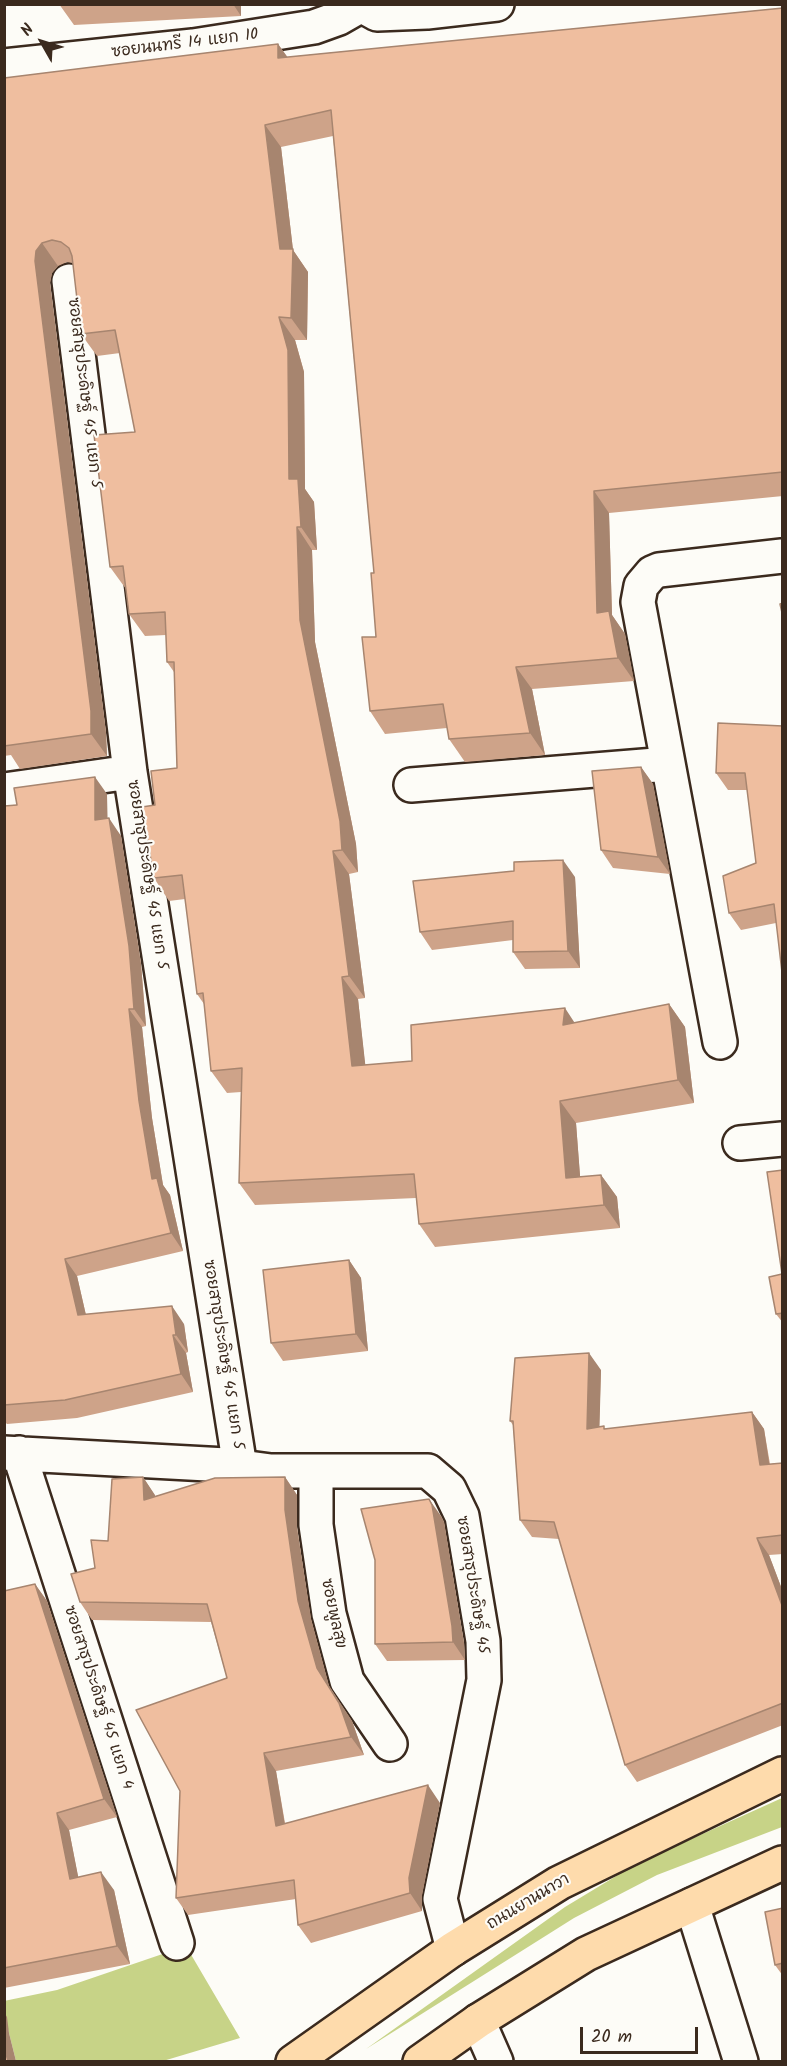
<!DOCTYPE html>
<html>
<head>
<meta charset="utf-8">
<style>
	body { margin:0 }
	#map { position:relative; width:787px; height:2066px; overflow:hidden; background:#fdfcf7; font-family:Kalam,sans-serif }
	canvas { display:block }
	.frame { position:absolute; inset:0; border:6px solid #3b2a1e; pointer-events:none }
	.north { position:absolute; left:12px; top:12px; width:60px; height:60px; -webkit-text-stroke:4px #fdfcf7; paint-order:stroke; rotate:309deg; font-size:16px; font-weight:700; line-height:24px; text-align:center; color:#3b2a1e }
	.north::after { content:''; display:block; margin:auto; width:21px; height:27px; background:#3b2a1e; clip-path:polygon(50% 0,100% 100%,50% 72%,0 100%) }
	.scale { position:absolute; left:580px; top:2027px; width:118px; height:27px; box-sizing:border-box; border:3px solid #3b2a1e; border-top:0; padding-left:8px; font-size:18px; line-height:21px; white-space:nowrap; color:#3b2a1e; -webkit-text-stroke:4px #fdfcf7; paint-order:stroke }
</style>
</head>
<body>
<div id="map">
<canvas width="787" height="2066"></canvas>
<div class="frame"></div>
<div class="north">N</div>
<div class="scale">20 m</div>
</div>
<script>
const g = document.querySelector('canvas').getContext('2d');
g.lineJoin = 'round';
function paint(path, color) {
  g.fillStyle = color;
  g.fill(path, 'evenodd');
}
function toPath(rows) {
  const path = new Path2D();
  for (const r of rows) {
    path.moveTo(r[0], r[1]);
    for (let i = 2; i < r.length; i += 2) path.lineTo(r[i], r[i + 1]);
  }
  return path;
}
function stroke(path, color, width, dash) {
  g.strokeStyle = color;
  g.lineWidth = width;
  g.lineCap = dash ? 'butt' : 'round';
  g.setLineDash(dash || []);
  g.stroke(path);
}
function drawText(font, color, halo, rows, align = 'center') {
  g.font = font + ' Kalam,"Playpen Sans Thai",sans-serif';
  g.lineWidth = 4.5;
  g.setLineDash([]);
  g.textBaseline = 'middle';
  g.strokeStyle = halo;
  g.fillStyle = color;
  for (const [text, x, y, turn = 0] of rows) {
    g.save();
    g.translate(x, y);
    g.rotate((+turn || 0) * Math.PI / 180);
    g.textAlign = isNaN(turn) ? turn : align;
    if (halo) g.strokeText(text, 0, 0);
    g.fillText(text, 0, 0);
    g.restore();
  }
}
const green = toPath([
	[782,1798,782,1827,657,1875,574,1918,366,2049,565,1907,636,1864],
	[186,1946,240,2038,163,2061,16,2061,5,2017,4,2001,57,1990]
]);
const minor = toPath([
	[359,4,377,14,427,12,497,4],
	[4,66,193,46,314,27,339,18,360,6],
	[69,281,130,772,240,1467],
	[411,785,668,764],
	[4,790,130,772],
	[720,1042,638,602,641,586,652,573,659,570,782,556],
	[740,1143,782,1139],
	[4,1453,226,1465,271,1471,428,1471,449,1489,462,1516,483,1641,484,1680,440,1899,453,1949],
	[19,1453,177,1943],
	[316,1471,316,1525,329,1614,347,1681,390,1744],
	[692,1905,741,2062],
	[478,2021,496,2062]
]);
const major = toPath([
	[293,2062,453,1949,559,1883,782,1774],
	[420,2062,478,2021,586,1954,782,1863]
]);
const wall = toPath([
	[59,4,241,4,241,16,74,25],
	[783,8,783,496,609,513,612,615,625,634,634,681,532,689,545,755,465,762,449,739,447,728,385,734,370,711,376,637,374,573,333,136,281,147,293,250,308,272,307,340,295,340,304,372,305,489,314,502,317,550,312,550,315,642,356,844,358,872,349,874,365,998,358,999,365,1065,412,1061,575,1023,669,1004,685,1027,694,1103,576,1123,580,1177,601,1175,617,1197,620,1228,435,1247,419,1224,416,1198,255,1205,239,1183,241,1092,227,1093,211,1071,204,1004,197,994,185,899,169,901,154,878,155,805,177,768,174,672,167,662,166,635,145,636,129,614,126,589,110,567,135,432,120,353,97,356,81,334,73,263,67,262,58,266,52,273,50,283,106,733,107,756,20,769,11,755,4,756,4,78,278,44,287,57],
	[783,726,776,923,741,930,729,913,756,863,747,790,728,790,716,773],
	[641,767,653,784,670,874,613,868,601,850],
	[107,794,107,818,121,836,141,964,146,1026,142,1027,152,1118,163,1185,170,1195,183,1251,77,1276,86,1315,184,1324,188,1352,186,1353,193,1392,77,1418,7,1424,4,1421,4,806],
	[514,871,575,877,580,968,525,969,513,952,513,940,432,950,420,932],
	[783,1170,783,1323,776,1314,782,1274],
	[349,1260,361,1278,368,1351,283,1361,271,1343],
	[601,1370,599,1427,606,1429,752,1412,764,1429,770,1464,783,1463,783,1554,769,1555,783,1592,783,1725,637,1782,625,1765,559,1539,532,1537,520,1520,513,1425,510,1421],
	[143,1477,155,1496,285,1477,297,1495,297,1528,311,1619,329,1686,352,1721,364,1755,276,1771,285,1823,440,1803,422,1895,422,1911,311,1943,298,1925,296,1899,188,1915,176,1898,227,1678,211,1622,92,1620,80,1602,108,1541],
	[441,1516,444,1522,464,1643,465,1660,387,1661,375,1644],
	[35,1584,47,1601,117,1817,69,1830,78,1877,114,1890,130,1964,4,1988,4,1591],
	[783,1908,783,1976,775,1965]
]);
const shadedWall = toPath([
	[233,4,241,4,241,16],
	[278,44,294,66,278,58],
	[265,125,281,147,293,250,308,272,307,340,291,318,280,249],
	[42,243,58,266,52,273,50,283,106,733,107,756,91,734,35,261,36,251],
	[279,317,295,340,304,372,305,489,314,502,317,550,301,527,289,479],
	[594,491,609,513,612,615,625,634,634,681,618,658,597,613],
	[297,527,312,550,315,642,356,844,358,872,342,850,300,620],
	[516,667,532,689,545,755,530,733],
	[641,767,653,784,670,874,658,857],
	[95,777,107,794,108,838,95,820],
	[109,818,121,836,141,964,146,1026,134,1009],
	[333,851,349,874,365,998,349,976],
	[563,860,575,877,580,968,568,951],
	[342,977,358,999,368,1089,352,1066],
	[669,1004,685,1027,694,1103,678,1080],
	[565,1008,580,1031,563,1025],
	[129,1009,142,1027,152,1118,163,1185,170,1195,183,1251,171,1233,152,1179,139,1101],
	[560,1101,576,1123,582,1201,566,1178],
	[601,1175,617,1197,620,1228,604,1205],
	[65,1259,77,1276,90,1333,78,1315],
	[349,1260,361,1278,368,1351,356,1334],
	[172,1306,184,1324,188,1352,176,1335],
	[173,1335,186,1353,193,1392,181,1374],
	[589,1353,601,1370,599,1446,587,1429],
	[752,1412,764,1429,772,1482,760,1465],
	[143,1477,155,1495,156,1518,144,1500],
	[285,1477,297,1495,297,1528,311,1619,329,1686,352,1721,364,1755,351,1737,317,1668,298,1601,285,1510],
	[429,1499,441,1516,444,1522,464,1643,465,1660,453,1642],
	[757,1538,769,1555,783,1592,783,1608],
	[35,1584,47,1601,117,1817,104,1799],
	[264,1753,276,1771,288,1844,276,1826],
	[428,1785,440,1803,422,1895,422,1911,410,1893,409,1878],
	[57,1813,69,1830,82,1896,70,1879],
	[101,1872,114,1890,130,1964,117,1946],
	[4,2012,7,2017,9,2033,16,2061,8,2061,4,2047]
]);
const building = toPath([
	[783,8,783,472,594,491,597,613,609,611,618,658,516,667,530,733,449,739,443,704,370,711,362,637,376,637,371,573,374,573,331,110,265,125,280,249,293,249,291,318,279,317,288,350,289,479,298,479,301,527,297,527,300,620,340,821,342,850,333,851,349,976,342,977,352,1066,412,1061,411,1025,565,1008,563,1025,669,1004,678,1080,560,1101,566,1178,601,1175,604,1205,419,1224,414,1174,239,1183,242,1068,211,1071,203,993,197,994,182,875,154,878,142,807,155,805,151,771,177,768,174,662,167,662,165,612,129,614,123,566,110,567,94,435,135,432,115,330,81,334,72,256,69,248,61,242,52,240,42,243,36,251,35,261,91,711,91,734,4,746,4,78,278,44,278,58,783,8],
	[783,603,783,617,780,604,783,603],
	[718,723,783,726,783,981,774,904,729,913,723,876,756,863,745,773,716,773,718,723],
	[641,767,658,857,601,850,592,771,641,767],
	[95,777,95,820,109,818,129,946,134,1009,129,1009,139,1101,152,1179,157,1178,171,1233,65,1259,78,1315,172,1306,176,1335,173,1335,181,1374,65,1400,4,1405,4,806,17,805,14,788,95,777],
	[563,860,568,951,513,952,513,921,420,932,413,881,514,871,514,862,563,860],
	[783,1170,783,1313,776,1314,769,1277,782,1274,767,1172,783,1170],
	[349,1260,356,1334,271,1343,263,1270,349,1260],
	[589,1353,587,1429,604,1426,604,1429,752,1412,760,1465,783,1463,783,1535,757,1538,783,1608,783,1703,625,1765,554,1522,520,1520,513,1421,510,1421,515,1358,589,1353],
	[143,1477,144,1500,215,1478,285,1477,285,1510,298,1601,317,1668,339,1703,351,1737,264,1753,276,1826,428,1785,409,1878,410,1893,298,1925,294,1880,176,1898,180,1791,136,1710,227,1678,207,1604,80,1602,71,1574,95,1568,91,1540,108,1541,112,1479,143,1477],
	[429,1499,432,1505,452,1626,453,1642,375,1644,375,1560,361,1509,429,1499],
	[35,1584,104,1799,57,1813,70,1879,101,1872,117,1946,4,1968,4,1591,35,1584],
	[783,1908,783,1963,775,1965,765,1912,783,1908],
	[4,2047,8,2061,4,2061,4,2047]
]);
const streetNames = [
	["ซอยนนทรี 14 แยก 10",185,45,-7],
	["ซอยสาธุประดิษฐ์ 45 แยก 5",83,393,83],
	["ซอยสาธุประดิษฐ์ 45 แยก 5",146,875,81],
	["ซอยสาธุประดิษฐ์ 45 แยก 5",222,1355,81],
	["ซอยสาธุประดิษฐ์ 45",471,1585,81],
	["ซอยพูลสุข",332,1614,78],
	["ซอยสาธุประดิษฐ์ 45 แยก 4",97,1698,72],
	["ถนนยานนาวา",529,1903,-31]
];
paint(green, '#c7d387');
stroke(minor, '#3b2a1e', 38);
stroke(major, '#3b2a1e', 38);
stroke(minor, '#fdfcf7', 33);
stroke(major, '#fedbac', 33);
paint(wall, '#cea389');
paint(shadedWall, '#a7856f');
paint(building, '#efbe9f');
stroke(building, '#a7856f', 1.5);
drawText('16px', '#3b2a1e', '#fdfcf7', streetNames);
</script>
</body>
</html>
